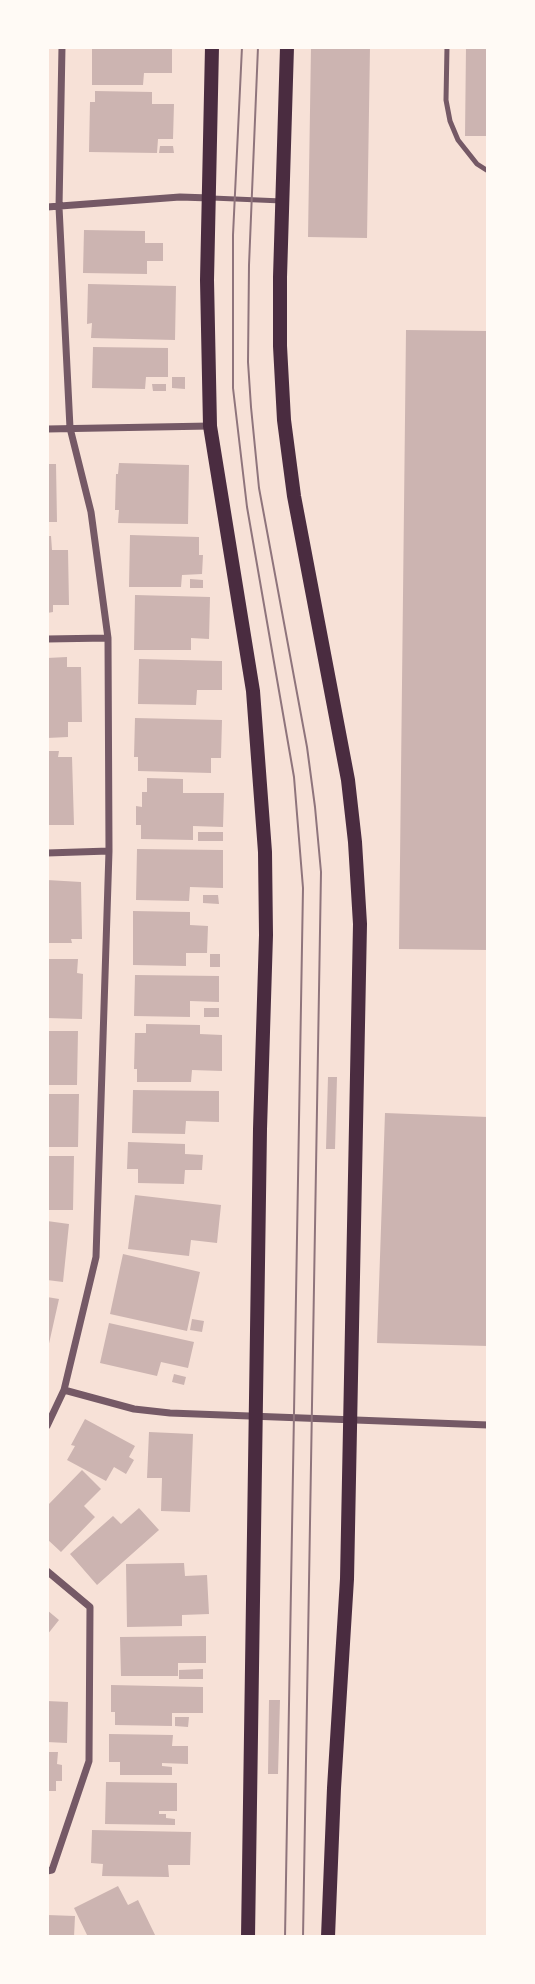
<!DOCTYPE html>
<html>
<head>
<meta charset="utf-8">
<style>
	body { margin:0 }
	#map { position:relative; width:535px; height:1984px; overflow:hidden; background:#f7e1d7; font-family:"Space Grotesk",sans-serif }
	canvas { display:block }
	.frame { position:absolute; inset:0; border:49px solid #fffaf5; pointer-events:none }
</style>
</head>
<body>
<div id="map">
<canvas width="535" height="1984"></canvas>
<div class="frame"></div>
</div>
<script>
const g = document.querySelector('canvas').getContext('2d');
g.lineJoin = 'round';
function paint(path, color) {
  g.fillStyle = color;
  g.fill(path, 'evenodd');
}
function toPath(rows) {
  const path = new Path2D();
  for (const r of rows) {
    path.moveTo(r[0], r[1]);
    for (let i = 2; i < r.length; i += 2) path.lineTo(r[i], r[i + 1]);
  }
  return path;
}
function stroke(path, color, width, dash) {
  g.strokeStyle = color;
  g.lineWidth = width;
  g.lineCap = dash ? 'butt' : 'round';
  g.setLineDash(dash || []);
  g.stroke(path);
}
const building = toPath([
	[92,47,172,47,172,73,144,73,143,85,92,85],
	[311,47,370,47,367,238,308,237],
	[466,47,488,47,488,136,465,136],
	[95,91,152,92,152,104,174,104,173,139,158,139,157,153,89,152,90,102,95,102],
	[160,146,173,146,174,153,159,153],
	[84,230,145,231,145,243,163,243,163,261,147,261,147,274,83,273],
	[88,284,176,286,175,340,91,338,92,323,87,324],
	[406,330,488,331,488,950,399,949],
	[93,347,168,348,168,377,146,377,145,389,92,388],
	[172,377,185,377,185,389,172,388],
	[152,384,166,384,166,391,153,391],
	[119,463,189,465,188,524,118,523,119,510,115,510,116,474,118,474],
	[47,464,56,464,57,522,47,522],
	[130,535,199,537,199,555,203,555,202,574,182,575,181,587,129,587],
	[47,536,51,536,52,550,68,550,69,605,53,605,53,612,47,613],
	[190,579,203,580,203,588,190,588],
	[135,595,210,597,209,639,191,638,191,650,134,650],
	[67,657,67,667,81,667,82,722,68,722,68,737,47,738,47,658],
	[139,659,222,661,222,690,197,690,196,705,138,704],
	[135,718,222,720,221,758,211,758,211,773,138,771,138,757,134,757],
	[47,751,59,751,58,757,72,757,74,825,47,825],
	[147,778,183,779,183,793,224,793,223,827,193,826,193,840,141,839,141,825,136,825,136,806,142,807,142,792,147,792],
	[198,832,223,832,223,841,198,841],
	[137,849,223,850,223,888,190,887,189,901,136,900],
	[47,880,81,882,82,939,71,939,72,943,47,943],
	[203,895,218,895,219,904,203,903],
	[133,911,190,912,190,925,208,926,207,953,186,953,186,966,133,965],
	[210,954,220,954,220,967,210,967],
	[47,959,78,959,77,973,83,974,82,1019,47,1018],
	[135,975,219,976,219,1002,190,1001,190,1017,134,1016],
	[204,1008,219,1008,219,1017,204,1017],
	[146,1024,200,1025,200,1034,222,1035,222,1071,192,1070,191,1082,137,1082,137,1069,134,1069,135,1033,146,1033],
	[47,1031,78,1031,77,1085,47,1085],
	[328,1077,337,1077,335,1149,326,1149],
	[133,1090,219,1091,219,1122,186,1121,185,1134,132,1133],
	[47,1094,79,1094,78,1147,47,1147],
	[385,1113,488,1117,488,1346,377,1343],
	[128,1142,185,1144,185,1154,203,1155,202,1170,185,1170,184,1184,138,1183,138,1169,127,1169],
	[47,1156,74,1156,73,1210,47,1210],
	[135,1195,221,1205,217,1243,191,1240,189,1256,128,1249],
	[47,1221,69,1224,63,1282,47,1280],
	[123,1254,200,1272,187,1331,110,1314],
	[47,1297,59,1299,48,1348,47,1347],
	[192,1319,204,1321,202,1332,190,1330],
	[109,1323,194,1342,188,1368,161,1362,157,1376,100,1363],
	[174,1374,186,1377,184,1385,172,1382],
	[85,1419,135,1446,129,1457,134,1460,126,1474,114,1467,106,1481,67,1460,75,1446,71,1445],
	[149,1432,193,1434,190,1512,161,1511,162,1478,147,1478],
	[82,1470,101,1489,84,1506,95,1517,61,1552,47,1539,47,1506],
	[139,1508,159,1530,97,1585,70,1554,113,1516,121,1524],
	[184,1563,185,1576,207,1575,209,1614,182,1615,182,1626,127,1627,126,1564],
	[47,1610,59,1620,47,1635],
	[206,1636,206,1663,178,1663,178,1676,121,1676,120,1637],
	[203,1669,203,1679,179,1679,179,1670],
	[111,1685,203,1687,203,1713,172,1713,172,1726,115,1725,115,1712,111,1712],
	[269,1700,280,1700,278,1774,268,1774],
	[47,1701,68,1702,67,1743,47,1742],
	[175,1717,189,1717,188,1727,175,1726],
	[109,1734,173,1735,172,1746,188,1746,188,1764,162,1763,162,1766,172,1767,172,1775,120,1775,120,1762,109,1762],
	[47,1752,58,1752,57,1764,62,1765,62,1781,56,1781,56,1791,47,1791],
	[106,1782,177,1783,177,1811,159,1811,159,1814,166,1814,166,1818,175,1819,175,1825,105,1824],
	[92,1830,191,1832,190,1865,168,1865,169,1877,102,1876,103,1864,91,1863],
	[118,1886,128,1905,138,1900,156,1937,88,1937,74,1908],
	[47,1915,75,1916,74,1937,47,1937]
]);
const service = toPath([
	[447,47,446,100,450,121,458,140,477,164,488,171],
	[212,198,282,201]
]);
const minor = toPath([
	[47,207,180,197,210,198],
	[47,429,210,426],
	[47,639,108,638],
	[47,853,109,851],
	[64,1390,134,1409,170,1413,488,1425],
	[47,1426,64,1390,96,1257,109,851,108,638,91,512,70,428,59,207,62,47],
	[47,1571,90,1607,89,1761,52,1870,47,1871]
]);
const secondary = toPath([
	[212,47,207,280,210,426,253,691,265,852,266,935,260,1129,248,1937],
	[287,47,280,277,280,346,284,420,294,496,348,780,355,842,360,924,347,1579,334,1788,328,1937]
]);
const tram = toPath([
	[242,47,233,235,233,388,247,507,294,777,303,888,285,1937],
	[258,47,249,265,248,362,251,407,259,488,307,747,315,807,321,872,303,1937]
]);
paint(building, '#ccb4b1');
stroke(service, '#755966', 5);
stroke(minor, '#755966', 7);
stroke(secondary, '#4a2c40', 14);
stroke(tram, '#8f747c', 2);
</script>
</body>
</html>
